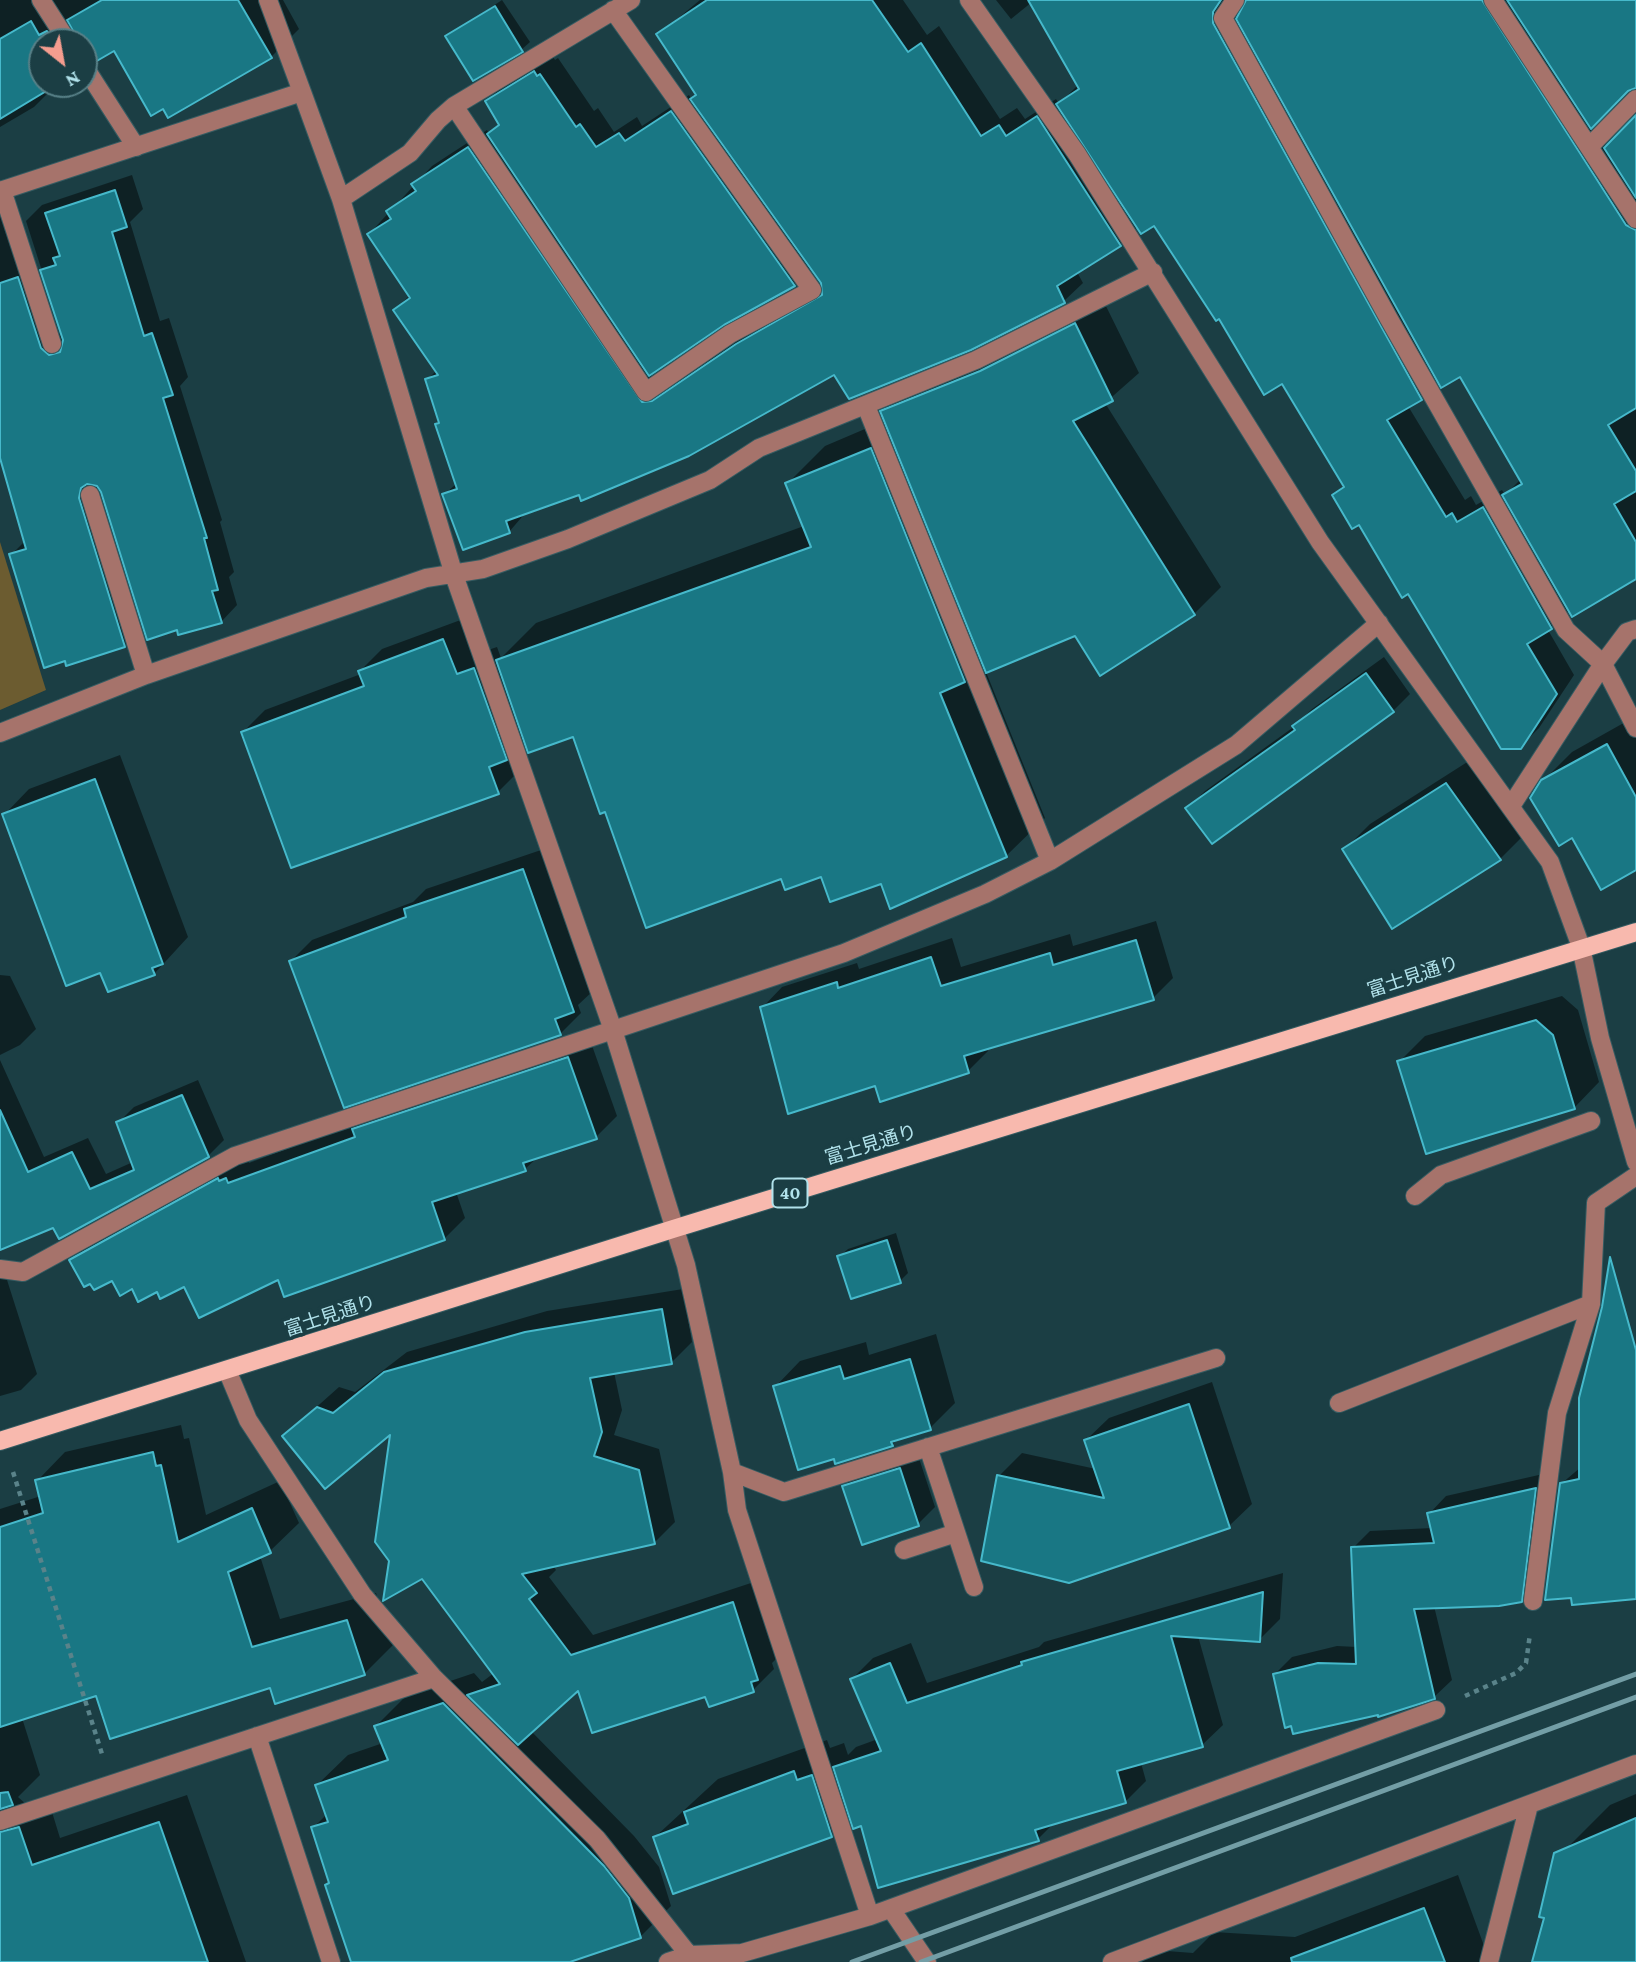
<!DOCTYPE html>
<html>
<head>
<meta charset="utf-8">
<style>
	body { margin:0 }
	#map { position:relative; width:1636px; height:1962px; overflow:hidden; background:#1b3e44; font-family:"Crimson Pro",serif }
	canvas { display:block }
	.north { position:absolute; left:28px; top:28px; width:70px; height:70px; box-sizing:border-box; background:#1b3e44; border:2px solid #578087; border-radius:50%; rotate:149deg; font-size:19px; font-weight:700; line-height:28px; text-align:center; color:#b1e2eb }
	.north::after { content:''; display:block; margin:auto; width:24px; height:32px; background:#f59d8f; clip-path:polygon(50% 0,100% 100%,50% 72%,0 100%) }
</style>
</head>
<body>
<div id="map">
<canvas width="1636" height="1962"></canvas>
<div class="north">N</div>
</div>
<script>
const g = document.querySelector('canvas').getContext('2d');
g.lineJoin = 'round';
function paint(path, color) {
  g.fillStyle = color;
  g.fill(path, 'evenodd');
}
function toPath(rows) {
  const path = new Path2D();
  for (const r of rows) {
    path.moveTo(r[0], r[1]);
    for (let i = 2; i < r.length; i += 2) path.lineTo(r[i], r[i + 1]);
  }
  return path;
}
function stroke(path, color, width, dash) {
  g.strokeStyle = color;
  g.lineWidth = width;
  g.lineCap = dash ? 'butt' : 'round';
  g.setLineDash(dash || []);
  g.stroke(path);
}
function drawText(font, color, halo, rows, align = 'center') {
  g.font = font + ' "Crimson Pro","Noto Sans JP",serif';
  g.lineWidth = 7;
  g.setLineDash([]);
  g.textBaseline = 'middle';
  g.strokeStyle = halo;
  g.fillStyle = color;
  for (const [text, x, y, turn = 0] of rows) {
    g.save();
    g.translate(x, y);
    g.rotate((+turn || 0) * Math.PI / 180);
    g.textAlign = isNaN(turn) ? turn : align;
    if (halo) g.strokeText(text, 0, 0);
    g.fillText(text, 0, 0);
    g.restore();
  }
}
const green = toPath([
	[0,542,46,690,0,710]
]);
const shadow = toPath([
	[0,0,283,0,299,29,271,57,115,49,90,57,84,62,84,42,42,42,42,84,57,84,34,107,0,127],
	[502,0,530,42,521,50,448,36],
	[700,0,903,0,927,35,939,26,1000,119,1017,108,1025,119,1056,99,1059,104,1078,85,1032,2,1011,19,996,0,1231,0,1238,18,1247,0,1484,0,1486,3,1499,0,1636,0,1636,87,1628,89,1592,125,1607,147,1636,118,1636,575,1570,610,1548,630,1574,675,1539,728,1520,747,1359,522,1334,495,1345,484,1283,382,1219,317,1155,223,1138,227,1120,245,1077,272,1083,283,1064,301,971,348,834,373,580,492,527,511,509,532,444,495,457,483,437,424,440,421,427,380,437,370,395,310,410,295,369,234,432,166,487,130,489,134,500,123,487,101,504,84,552,55,555,60,558,58,594,111,598,108,614,132,637,117,642,126,689,95,692,100,698,94,658,35],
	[812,267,825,289,655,380,650,373,723,323,794,285],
	[1460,375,1521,479,1505,495,1502,490,1476,505,1471,496,1465,500,1408,406,1439,380],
	[132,175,143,209,130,222,160,321,169,318,188,377,180,386,222,520,220,522,234,572,229,577,237,605,221,622,178,628,95,481,141,629,124,645,11,555,25,541,0,452,0,211,5,217,19,212,57,331,64,340,26,221,42,205],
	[1102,298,1139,373,1105,403,1221,587,1194,614,1075,634,986,672,1045,818,1006,856,882,882,822,874,782,876,606,810,574,735,525,739,513,751,520,770,498,792,243,732,265,710,361,674,360,671,382,649,466,618,479,653,497,647,501,658,536,623,804,526,787,484,825,446,886,420,882,411,909,385],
	[1384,657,1410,694,1393,711,1212,842,1188,808,1205,791,1295,726,1312,709],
	[1636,716,1636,868,1543,781,1572,752],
	[120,755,188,937,154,974,101,971,4,815,29,789],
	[1472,759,1525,834,1500,859,1344,850,1370,824],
	[544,849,594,990,578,1005,581,1013,560,1034,291,961,312,940,413,902,426,889],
	[1156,921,1173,978,1153,998,987,1047,988,1051,968,1071,876,1084,762,1008,782,987,857,963,859,969,952,938,961,967,1070,934,1073,946],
	[0,975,10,976,36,1029,20,1045,0,1055],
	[1562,996,1578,1010,1599,1082,1574,1108,1399,1062,1425,1036],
	[589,1037,617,1116,596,1137,538,1157,525,1169,456,1192,465,1218,444,1239,279,1278,185,1284,158,1290,133,1286,72,1260,93,1239,247,1158,249,1163],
	[0,1060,44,1157,88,1138,106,1174,133,1162,118,1123,134,1107,198,1080,224,1140,208,1156,0,1248],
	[896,1233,908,1273,900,1281,839,1257,848,1249],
	[0,1258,37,1374,21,1390,0,1396],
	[683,1289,692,1342,671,1363,614,1372,622,1410,614,1435,659,1449,675,1522,654,1543,553,1565,556,1570,549,1577,593,1635,754,1582,778,1657,772,1663,774,1669,753,1690,706,1695,579,1688,531,1731,634,1836,659,1867,671,1906,640,1937,563,1962,353,1962,327,1885,331,1881,313,1828,327,1814,317,1785,348,1755,383,1743,376,1726,406,1696,474,1673,482,1682,494,1673,422,1577,391,1561,393,1431,284,1436,339,1387,355,1392,407,1352,547,1311],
	[936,1334,955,1403,930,1428,899,1437,892,1445,835,1457,775,1387,800,1361,866,1342,869,1355],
	[1636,1380,1636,1597,1561,1484,1581,1467],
	[1212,1382,1252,1504,1229,1526,999,1476,1022,1453,1096,1469,1086,1440,1109,1418],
	[181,1425,184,1439,189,1438,206,1515,280,1481,299,1523,270,1551,260,1556,280,1619,376,1593,393,1645,365,1673,276,1702,271,1685,98,1694,22,1718,40,1775,18,1797,27,1805,48,1799,60,1838,187,1795,246,1962,0,1962,0,1509,41,1496,37,1481,65,1452],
	[917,1452,935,1507,918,1524,844,1486,862,1469],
	[1552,1472,1539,1583,1521,1601,1434,1606,1452,1680,1434,1697,1391,1713,1295,1732,1275,1674,1292,1657,1337,1646,1357,1647,1353,1548,1370,1531,1432,1528,1429,1514,1446,1496],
	[1283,1573,1280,1619,1259,1640,1198,1636,1223,1725,1202,1745,1141,1763,1146,1781,1125,1802,1055,1822,1038,1839,862,1824,851,1816,831,1835,655,1837,718,1779,827,1740,830,1748,844,1743,848,1755,856,1747,878,1739,852,1679,873,1658,911,1643,927,1683,1039,1647,1044,1642],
	[1636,1794,1636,1962,1534,1962,1565,1850,1610,1805],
	[1458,1875,1490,1962,1142,1962,1154,1950,1193,1953,1214,1932,1295,1937]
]);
const building = toPath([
	[102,0,238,0,272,58,168,118,163,109,151,116,114,51,95,62,84,55,84,42,79,42,67,20,102,0],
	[707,0,872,0,908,52,921,43,981,136,999,125,1006,136,1037,116,1121,246,1057,286,1065,303,971,350,849,399,834,375,689,456,581,501,579,495,506,521,510,533,463,550,442,494,457,489,435,424,439,423,425,379,438,375,393,310,410,298,367,234,391,219,386,211,416,191,411,184,468,147,642,402,652,401,736,344,822,295,821,283,690,99,696,95,656,34,707,0],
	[1028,0,1221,0,1213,12,1213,23,1422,400,1387,420,1446,517,1452,513,1457,522,1483,507,1552,629,1527,644,1557,694,1521,749,1501,749,1408,594,1402,598,1359,525,1352,529,1332,495,1344,487,1282,384,1264,395,1219,319,1216,321,1154,226,1141,234,1056,104,1079,89,1028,0],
	[1246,0,1482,0,1626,225,1636,230,1636,408,1608,425,1636,471,1636,491,1614,504,1636,542,1636,579,1572,617,1502,495,1522,484,1460,377,1441,388,1236,19,1246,0],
	[1507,0,1636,0,1636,88,1628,91,1591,129,1507,0],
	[495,6,523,52,473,81,445,36,495,6],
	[31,21,39,35,47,31,54,42,42,42,42,84,58,84,0,119,0,39,31,21],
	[534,71,537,76,540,74,576,127,580,124,596,147,619,133,625,141,671,111,795,286,724,325,649,376,487,134,499,125,485,101,534,71],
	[1636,115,1636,198,1604,148,1636,115],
	[115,190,127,227,112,232,144,336,152,333,173,395,163,398,207,538,204,538,218,590,212,591,222,623,178,635,177,630,147,640,101,492,97,486,87,484,81,488,79,498,125,647,66,666,65,661,44,668,9,554,26,549,0,458,0,283,18,277,41,348,49,355,60,352,63,340,40,270,56,265,53,258,60,256,45,213,115,190],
	[1075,323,1113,401,1073,421,1195,615,1100,676,1075,636,986,673,880,411,980,371,1075,323],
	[871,448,965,682,940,693,1007,857,890,909,881,884,830,902,821,877,785,890,781,879,646,928,605,812,600,814,573,737,528,753,496,660,811,547,785,483,871,448],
	[443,639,457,674,474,668,507,760,489,767,499,794,291,868,241,732,364,686,358,671,443,639],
	[1366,673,1394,712,1212,844,1185,808,1295,730,1292,726,1366,673],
	[1607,744,1636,797,1636,870,1601,890,1572,838,1559,846,1530,798,1541,780,1607,744],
	[95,779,163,964,152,968,155,975,108,992,100,973,66,986,2,814,95,779],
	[1446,783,1501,860,1392,929,1342,849,1446,783],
	[523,869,574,1012,555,1019,561,1035,344,1108,289,961,406,917,404,909,523,869],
	[1136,940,1154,1000,964,1056,969,1073,880,1102,875,1086,788,1114,760,1007,837,982,838,988,931,957,941,986,1050,953,1053,965,1136,940],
	[1536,1020,1553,1035,1575,1109,1426,1154,1397,1061,1536,1020],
	[568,1057,597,1139,523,1163,526,1171,432,1202,445,1240,284,1297,278,1280,199,1318,184,1287,160,1299,157,1292,138,1302,132,1289,120,1296,112,1281,94,1290,90,1284,84,1287,69,1260,218,1178,219,1181,226,1178,228,1183,355,1137,352,1129,568,1057],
	[182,1095,209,1157,59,1239,53,1228,0,1250,0,1110,28,1172,72,1152,90,1189,134,1170,116,1122,182,1095],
	[887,1240,901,1283,851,1299,837,1256,887,1240],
	[1610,1257,1636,1350,1636,1599,1572,1605,1571,1598,1545,1600,1560,1483,1579,1479,1579,1398,1602,1307,1610,1257],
	[662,1309,672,1364,590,1378,602,1432,594,1456,639,1470,655,1544,522,1574,537,1593,529,1599,571,1655,733,1602,758,1680,751,1682,754,1692,709,1707,705,1697,592,1733,578,1691,518,1745,467,1695,500,1684,422,1579,383,1601,389,1561,375,1542,390,1435,325,1489,282,1436,317,1407,333,1413,384,1372,525,1332,662,1309],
	[910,1359,931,1430,891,1442,893,1446,835,1464,834,1459,798,1470,773,1386,840,1366,844,1379,910,1359],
	[1189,1404,1230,1528,1069,1583,981,1561,997,1475,1104,1498,1084,1440,1189,1404],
	[153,1452,156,1466,161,1465,178,1542,252,1508,271,1553,228,1572,252,1647,347,1620,365,1675,275,1704,270,1688,110,1739,96,1696,0,1727,0,1527,43,1513,35,1480,153,1452],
	[900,1468,919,1526,862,1545,842,1486,900,1468],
	[1536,1488,1522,1602,1499,1606,1414,1609,1435,1699,1378,1717,1378,1715,1293,1734,1291,1726,1285,1728,1273,1674,1318,1663,1356,1664,1351,1547,1434,1543,1427,1513,1536,1488],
	[1263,1592,1260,1642,1171,1636,1203,1747,1117,1771,1126,1803,1035,1830,1039,1841,878,1888,861,1826,853,1829,833,1767,881,1751,850,1679,890,1663,907,1703,1022,1665,1021,1662,1263,1592],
	[443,1703,604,1866,629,1898,641,1938,570,1962,351,1962,325,1885,329,1883,311,1827,328,1822,315,1785,388,1760,374,1726,443,1703],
	[794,1771,797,1780,812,1775,832,1837,673,1894,653,1837,688,1824,684,1812,794,1771],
	[8,1792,13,1805,0,1809,0,1793,8,1792],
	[1636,1818,1636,1962,1532,1962,1544,1918,1539,1917,1554,1853,1636,1818],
	[159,1822,208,1962,0,1962,0,1832,19,1827,32,1865,159,1822],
	[1424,1908,1445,1962,1292,1962,1291,1958,1424,1908]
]);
const path = toPath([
	[13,1472,102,1754],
	[1465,1696,1516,1673,1526,1663,1530,1634]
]);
const minor = toPath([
	[41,0,68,42],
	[268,0,302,92],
	[969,0,1077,154,1320,542,1550,862,1581,947,1600,1038,1636,1162],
	[1235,0,1223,18,1389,319,1566,630,1603,664,1511,806],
	[1493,0,1636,219],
	[84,66,136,147],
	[454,106,646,392,730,334,812,290,613,10],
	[1589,147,1636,99],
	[2,190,52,344],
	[0,191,302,92,341,199,454,575,613,1030,686,1265,732,1472,737,1510,870,1916],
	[341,199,410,153,438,120,454,106,631,0],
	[866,406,1050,861],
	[90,495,146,675],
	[1636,629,1627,632,1603,664,1636,728],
	[0,733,146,675,426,578,483,569,568,539,710,480,759,448,976,360,1153,272],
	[1415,1196,1441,1175,1591,1121],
	[0,1269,23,1272,235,1156,844,953,985,894,1050,861,1236,745,1379,623],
	[227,1370,248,1420,362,1594,434,1678,597,1839,689,1955],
	[1339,1403,1591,1304],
	[928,1447,974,1587],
	[732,1472,784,1492,1216,1358],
	[904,1550,956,1533],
	[1533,1601,1557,1413,1591,1304,1596,1203,1636,1176],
	[257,1736,331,1962],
	[0,1821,434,1678],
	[891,1909,927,1962],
	[668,1962,689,1955,742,1953,870,1916,1436,1710],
	[1112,1962,1636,1764],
	[1489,1962,1529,1805]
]);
const major = toPath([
	[0,1441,673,1229,1636,932]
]);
const rail = toPath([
	[852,1962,1636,1674],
	[921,1962,1636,1697]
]);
const shields = [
	[790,1193,35]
];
const shieldNames = [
	["40",790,1193]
];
const streetNames = [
	["富士見通り",1413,977,-18],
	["富士見通り",871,1145,-17],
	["富士見通り",330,1316,-18]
];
paint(green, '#6c5c30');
paint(shadow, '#0007');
paint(building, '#197784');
stroke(building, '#46b9cb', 2);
stroke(minor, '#365c62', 20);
stroke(major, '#365c62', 20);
stroke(path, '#5a838a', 4.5, [5, 5]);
stroke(minor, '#a6736b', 18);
stroke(major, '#f8b9ae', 18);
stroke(rail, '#739ea6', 5);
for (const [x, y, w] of shields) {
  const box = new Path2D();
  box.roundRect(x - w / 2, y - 14.5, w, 29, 5);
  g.fillStyle = '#1b3e44';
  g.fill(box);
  stroke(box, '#b1e2eb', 2);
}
drawText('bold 18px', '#b1e2eb', null, shieldNames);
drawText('19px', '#b1e2eb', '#1b3e44', streetNames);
</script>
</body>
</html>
